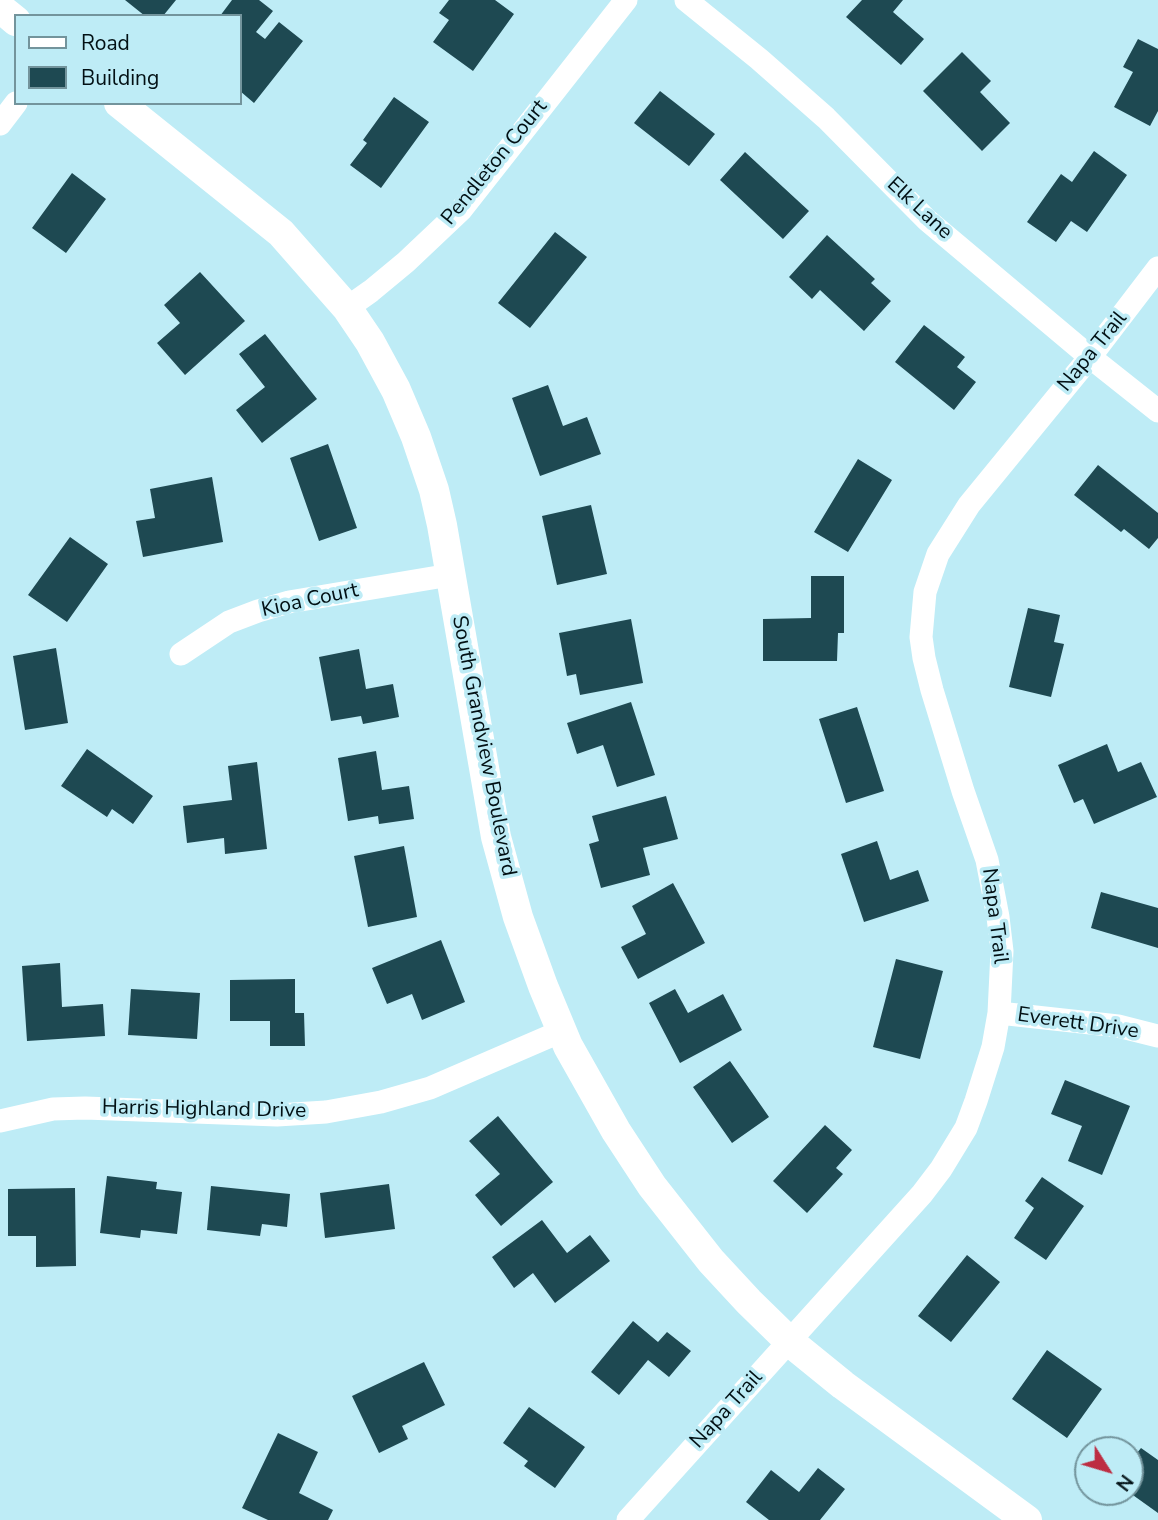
<!DOCTYPE html>
<html>
<head>
<meta charset="utf-8">
<style>
	body { margin:0 }
	#map { position:relative; width:1158px; height:1520px; overflow:hidden; background:#beecf6; font-family:"Nunito Sans",sans-serif }
	canvas { display:block }
	.legend { position:absolute; left:14px; top:14px; width:228px; height:91px; box-sizing:border-box; background:#beecf6; border:2px solid #73949c; margin:0; padding:9px 12px; list-style:none; font-size:21px; color:#021014 }
	.legend li { display:flex; align-items:center; gap:14px; height:35px }
	.legend b { width:35px; border:2px solid #73949c }
	.north { position:absolute; left:1074px; top:1436px; width:70px; height:70px; box-sizing:border-box; background:#beecf6; border:2px solid #73949c; border-radius:50%; rotate:127deg; font-size:19px; font-weight:700; line-height:28px; text-align:center; color:#021014 }
	.north::after { content:''; display:block; margin:auto; width:24px; height:32px; background:#bd2d42; clip-path:polygon(50% 0,100% 100%,50% 72%,0 100%) }
</style>
</head>
<body>
<div id="map">
<canvas width="1158" height="1520"></canvas>
<ul class="legend">
<li><b style="height:9px;background:#fff"></b>Road</li>
<li><b style="height:19px;background:#1e4952"></b>Building</li>
</ul>
<div class="north">N</div>
</div>
<script>
const g = document.querySelector('canvas').getContext('2d');
g.lineJoin = 'round';
function paint(path, color) {
  g.fillStyle = color;
  g.fill(path, 'evenodd');
}
function toPath(rows) {
  const path = new Path2D();
  for (const r of rows) {
    path.moveTo(r[0], r[1]);
    for (let i = 2; i < r.length; i += 2) path.lineTo(r[i], r[i + 1]);
  }
  return path;
}
function stroke(path, color, width, dash) {
  g.strokeStyle = color;
  g.lineWidth = width;
  g.lineCap = dash ? 'butt' : 'round';
  g.setLineDash(dash || []);
  g.stroke(path);
}
function drawText(font, color, halo, rows, align = 'center') {
  g.font = font + ' "Nunito Sans",sans-serif';
  g.lineWidth = 7;
  g.setLineDash([]);
  g.textBaseline = 'middle';
  g.strokeStyle = halo;
  g.fillStyle = color;
  for (const [text, x, y, turn = 0] of rows) {
    g.save();
    g.translate(x, y);
    g.rotate((+turn || 0) * Math.PI / 180);
    g.textAlign = isNaN(turn) ? turn : align;
    if (halo) g.strokeText(text, 0, 0);
    g.fillText(text, 0, 0);
    g.restore();
  }
}
const building = toPath([
	[125,0,176,0,163,16,145,16],
	[232,0,259,0,273,11,256,32,265,39,279,22,303,41,254,103,240,91,240,16,220,16],
	[449,0,495,0,514,14,473,71,433,42,449,20,439,13],
	[862,0,903,0,893,12,924,39,901,65,846,17],
	[1138,39,1158,49,1158,111,1150,126,1114,107,1133,72,1123,67],
	[962,52,991,81,980,92,1010,123,982,151,923,91],
	[660,91,715,134,689,166,634,123],
	[394,97,429,122,381,188,350,165,367,143,363,140],
	[1094,151,1127,175,1087,232,1071,221,1056,242,1027,222,1061,174,1072,182],
	[745,152,809,211,783,239,720,180],
	[72,173,106,199,66,253,32,228],
	[555,232,587,257,530,328,498,303],
	[827,235,875,279,871,283,891,301,864,331,820,290,812,299,789,277],
	[200,272,245,321,185,375,157,343,180,323,164,305],
	[924,325,965,357,957,367,976,382,954,410,895,362],
	[265,334,317,399,262,443,236,410,265,387,239,354],
	[548,385,563,426,587,417,601,454,540,476,512,398],
	[328,444,357,528,319,541,290,458],
	[858,459,892,480,848,552,814,532],
	[1098,465,1158,513,1158,538,1149,549,1124,529,1121,532,1074,495],
	[212,477,223,542,143,557,136,521,155,518,150,489],
	[591,505,607,574,557,585,542,516],
	[70,537,108,564,67,622,28,595],
	[811,576,844,576,844,633,838,633,837,661,763,661,763,619,811,618],
	[1028,608,1060,615,1054,642,1064,644,1051,697,1009,687],
	[631,619,643,683,580,695,576,674,567,676,559,633],
	[56,648,68,723,25,730,13,656],
	[359,649,366,689,393,684,399,717,363,724,361,716,331,721,319,657],
	[631,702,655,775,617,787,603,745,577,754,567,723],
	[857,707,884,791,846,803,819,719],
	[1107,744,1118,772,1141,762,1157,797,1094,824,1083,799,1074,803,1058,765],
	[87,749,153,796,133,824,112,809,107,817,61,786],
	[376,751,382,790,409,786,414,819,379,824,378,816,348,821,338,758],
	[257,762,267,849,225,854,224,838,187,843,183,806,232,800,228,766],
	[666,796,678,839,643,848,650,875,601,888,589,844,599,841,592,816],
	[877,841,890,880,918,870,929,901,864,922,841,854],
	[404,846,417,917,368,927,354,856],
	[673,883,705,943,638,979,621,947,646,934,632,906],
	[1101,892,1158,908,1158,948,1091,928],
	[441,940,465,1002,422,1020,412,994,387,1004,372,968],
	[896,959,943,971,920,1059,873,1047],
	[60,963,62,1007,103,1004,105,1036,27,1041,22,966],
	[295,979,295,1013,304,1013,305,1046,270,1046,270,1021,230,1021,230,980],
	[131,989,200,993,197,1039,128,1035],
	[675,989,688,1013,723,994,742,1030,680,1063,649,1003],
	[730,1061,769,1117,732,1143,693,1087],
	[1065,1080,1130,1106,1102,1175,1068,1161,1082,1126,1051,1114],
	[498,1116,553,1182,501,1226,475,1195,500,1174,469,1141],
	[825,1125,852,1150,836,1168,843,1174,807,1213,773,1181],
	[107,1176,157,1182,156,1189,182,1192,177,1234,141,1230,140,1238,100,1233],
	[1042,1177,1084,1206,1046,1260,1014,1238,1034,1208,1025,1201],
	[389,1184,395,1229,325,1238,320,1193],
	[211,1186,290,1194,287,1227,262,1224,260,1236,207,1230],
	[75,1188,76,1266,36,1267,36,1236,8,1236,8,1189],
	[542,1220,567,1253,590,1235,610,1261,555,1303,533,1273,514,1288,492,1257],
	[967,1255,1000,1282,951,1342,918,1316],
	[633,1321,658,1342,667,1332,691,1351,669,1377,648,1360,619,1395,591,1372],
	[1047,1350,1102,1389,1067,1438,1012,1399],
	[424,1362,445,1405,402,1426,408,1439,379,1453,352,1396],
	[529,1407,585,1447,555,1488,524,1466,528,1461,503,1443],
	[278,1433,318,1452,299,1493,333,1510,328,1520,268,1520,242,1508],
	[1116,1438,1137,1453,1141,1448,1158,1460,1158,1513,1130,1493,1130,1450,1108,1450],
	[818,1468,845,1489,820,1520,769,1520,746,1502,771,1470,799,1492]
]);
const minor = toPath([
	[686,0,759,59,826,118,927,220,1090,357,1158,411],
	[0,124,16,103],
	[347,308,371,291,406,262,461,210,626,0],
	[181,654,229,622,258,611,289,602,450,575],
	[999,1013,1118,1026,1158,1036],
	[0,1121,53,1109,85,1108,277,1115,326,1112,381,1102,430,1088,562,1031],
	[628,1520,922,1194,941,1169,966,1128,976,1101,993,1047,999,1013,1002,951,998,917,987,860,963,791,932,690,924,658,921,637,925,592,938,554,969,505,1090,357,1158,268]
]);
const tertiary = toPath([
	[0,8,16,21],
	[119,103,281,233,347,308,370,342,396,390,416,437,434,490,442,525,496,837,518,917,543,986,568,1046,616,1131,652,1186,711,1261,749,1302,790,1342,843,1385,1027,1520]
]);
const streetNames = [
	["Pendleton Court",495,163,-51],
	["Elk Lane",919,209,43],
	["Napa Trail",1093,352,-51],
	["Kioa Court",310,601,-12],
	["South Grandview Boulevard",483,746,79],
	["Napa Trail",994,916,83],
	["Everett Drive",1078,1024,8],
	["Harris Highland Drive",204,1110,1],
	["Napa Trail",727,1410,-48]
];
paint(building, '#1e4952');
stroke(minor, '#fff', 23);
stroke(tertiary, '#fff', 30);
drawText('21px', '#021014', '#beecf6', streetNames);
</script>
</body>
</html>
